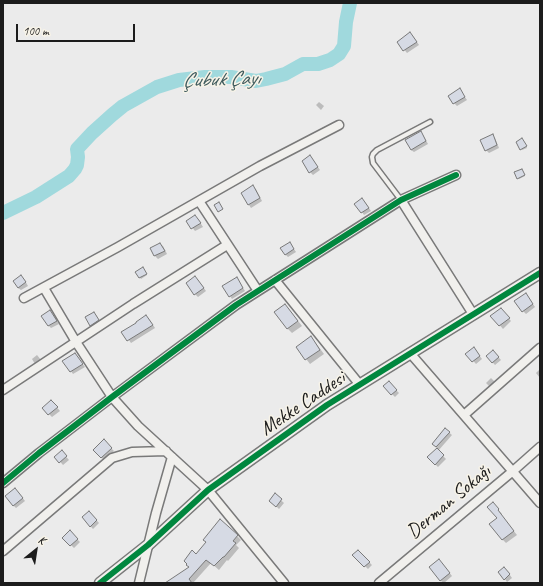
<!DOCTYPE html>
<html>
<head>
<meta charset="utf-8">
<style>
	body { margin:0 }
	#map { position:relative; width:543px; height:586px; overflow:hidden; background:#ebebeb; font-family:Caveat,sans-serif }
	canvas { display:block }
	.frame { position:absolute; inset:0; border:4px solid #1c1c1c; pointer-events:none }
	.north { position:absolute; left:16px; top:530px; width:40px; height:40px; -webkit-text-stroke:3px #f7f3e8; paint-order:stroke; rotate:30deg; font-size:11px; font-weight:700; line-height:16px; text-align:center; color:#1c1c1c }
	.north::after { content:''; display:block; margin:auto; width:14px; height:18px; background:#1c1c1c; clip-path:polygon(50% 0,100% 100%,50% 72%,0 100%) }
	.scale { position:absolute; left:16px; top:24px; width:119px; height:18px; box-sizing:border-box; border:2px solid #1c1c1c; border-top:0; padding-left:5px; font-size:12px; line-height:14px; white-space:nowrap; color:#1c1c1c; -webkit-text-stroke:3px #f7f3e8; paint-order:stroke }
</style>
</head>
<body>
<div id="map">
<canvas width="543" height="586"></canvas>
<div class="frame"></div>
<div class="north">K</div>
<div class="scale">100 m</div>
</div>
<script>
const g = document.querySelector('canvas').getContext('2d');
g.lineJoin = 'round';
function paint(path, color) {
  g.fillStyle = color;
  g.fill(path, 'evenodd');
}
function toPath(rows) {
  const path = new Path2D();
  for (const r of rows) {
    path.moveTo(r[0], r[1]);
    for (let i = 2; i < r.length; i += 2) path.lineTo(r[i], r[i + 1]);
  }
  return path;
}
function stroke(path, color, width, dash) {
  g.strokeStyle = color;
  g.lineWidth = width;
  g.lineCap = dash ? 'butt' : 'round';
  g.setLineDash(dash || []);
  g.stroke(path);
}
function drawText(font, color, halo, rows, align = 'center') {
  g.font = font + ' Caveat,sans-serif';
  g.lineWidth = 3;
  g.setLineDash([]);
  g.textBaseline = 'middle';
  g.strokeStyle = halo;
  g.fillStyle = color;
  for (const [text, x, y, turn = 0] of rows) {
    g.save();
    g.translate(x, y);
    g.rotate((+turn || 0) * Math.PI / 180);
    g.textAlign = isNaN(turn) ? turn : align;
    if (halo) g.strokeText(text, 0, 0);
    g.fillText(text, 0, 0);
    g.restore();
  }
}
const shadow = toPath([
	[413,36,419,45,407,53,398,42],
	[460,90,467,100,457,106,454,103],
	[319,102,324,106,321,110,316,105],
	[420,132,423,135,428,144,414,152,411,150],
	[492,136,495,138,499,148,489,153,486,150],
	[523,140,527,148,522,150,517,142],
	[310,156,320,170,313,175,310,172],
	[523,171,525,176,519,179,518,178],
	[253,187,256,189,262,201,251,208,249,205,242,193],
	[365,202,371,211,364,215,362,212],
	[198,219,203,227,195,231,187,221],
	[290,243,296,252,288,257,285,254],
	[160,244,163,246,167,254,158,259,155,256,151,248],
	[144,269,147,275,141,279,136,272],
	[237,278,239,281,245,291,232,299,230,296],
	[24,279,28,286,21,290,18,288],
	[198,280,206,291,198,297,195,294],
	[528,297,535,307,526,314,523,311],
	[285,305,289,309,302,326,292,333,288,329,275,312],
	[50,311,53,314,59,324,51,328,49,326],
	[503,312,511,321,503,329,492,316],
	[96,315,101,323,94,328,91,325],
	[149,319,155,328,131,343,123,332],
	[315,342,324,354,310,364,297,347],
	[476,351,482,359,476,364,467,354],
	[493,351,501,360,495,365,487,356],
	[75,354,85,367,73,374,64,361],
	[37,355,41,360,35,364,32,359],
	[540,369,540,378,536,373],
	[491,378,495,382,490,387,486,383],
	[391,385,399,393,395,397,392,394],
	[54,404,60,411,52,417,43,408],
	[445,429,452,435,438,451,446,459,438,467,428,457,438,448,433,444],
	[104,441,114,451,104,460,94,450],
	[62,452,69,460,63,465,56,457],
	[18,492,25,501,16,508,13,505],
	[275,495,284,503,279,509,273,503],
	[493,504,502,514,501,515,517,535,506,543,502,539,498,519],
	[89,512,99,523,93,529,83,518],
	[70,532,80,542,74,548,64,538],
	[237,536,241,540,236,545,239,548,228,561,227,560,219,570,211,563,193,583,169,583,190,568,196,555],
	[358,551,372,565,368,569,354,555],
	[442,563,452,576,444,583,441,581,430,567],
	[507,571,512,578,507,582,505,579]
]);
const river = toPath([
	[3,213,36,197,69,176,75,169,77,165,78,157,77,149,92,133,112,115,123,106,157,87,179,80,205,77,231,77,256,81,266,79,285,74,303,64,318,64,330,60,339,54,344,46,346,22,350,3]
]);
const building = toPath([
	[410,32,417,42,403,51,397,42,410,32],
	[460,88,465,97,453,104,448,96,460,88],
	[421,131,426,141,411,150,405,140,421,131],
	[493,134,497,145,485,151,480,140,493,134],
	[522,138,527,146,520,150,516,142,522,138],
	[310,155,318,167,309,173,302,161,310,155],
	[522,169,525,175,517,179,514,172,522,169],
	[253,185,260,198,248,205,241,193,253,185],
	[362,198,369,208,361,213,354,204,362,198],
	[219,202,223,209,218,212,214,205,219,202],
	[195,215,201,223,191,229,186,221,195,215],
	[290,242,294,249,285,255,280,248,290,242],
	[160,243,165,251,154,256,150,248,160,243],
	[143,267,147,274,139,278,135,272,143,267],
	[21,275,26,282,18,288,13,281,21,275],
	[195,276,204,288,194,295,186,283,195,276],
	[237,277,243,288,229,297,222,286,237,277],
	[526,293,533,304,522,312,514,301,526,293],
	[285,304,298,321,287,329,274,312,285,304],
	[501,308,510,318,499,326,490,316,501,308],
	[50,310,57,321,48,326,41,316,50,310],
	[94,312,99,320,90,326,85,317,94,312],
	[146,315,153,325,127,341,121,332,136,323,136,322,146,315],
	[311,336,320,350,305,360,296,347,311,336],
	[474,347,480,356,472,362,465,354,474,347],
	[493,350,499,357,492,363,486,356,493,350],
	[75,353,83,364,70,372,62,361,75,353],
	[389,381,397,390,391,395,383,386,389,381],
	[51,400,58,407,48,415,42,408,51,400],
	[445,428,450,432,436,447,432,444,445,428],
	[104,439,112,448,101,458,93,450,104,439],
	[437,448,444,455,435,465,427,457,437,448],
	[62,450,67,456,59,463,54,457,62,450],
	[15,488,23,498,13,506,5,496,15,488],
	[275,493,282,499,276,507,269,501,275,493],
	[493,502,499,509,498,510,514,531,502,540,489,524,497,518,487,507,493,502],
	[89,511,97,520,90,527,82,517,89,511],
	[220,519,238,535,233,541,236,543,224,557,223,557,214,566,206,560,189,579,192,583,165,583,189,567,186,565,187,564,184,561,192,550,196,554,206,542,203,540,220,519],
	[70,530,78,539,70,546,62,538,70,530],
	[358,550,370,562,364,567,352,555,358,550],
	[439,559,450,573,440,581,429,567,439,559],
	[504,567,510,574,504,580,498,572,504,567]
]);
const service = toPath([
	[401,200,373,163,372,157,373,154,377,150,430,122]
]);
const minor = toPath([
	[401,200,473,314],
	[199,201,258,291],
	[275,280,360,385],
	[44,288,76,342,112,397,138,426,208,490,284,583],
	[24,298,118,247,260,166,339,125],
	[410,353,540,503],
	[3,390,133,304,227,245],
	[464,415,540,348],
	[3,483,39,453,112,397,236,305,401,200,456,175],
	[3,551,112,458,132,452,166,451],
	[139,583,156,513,172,457],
	[379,583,513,471,540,447]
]);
const tertiary = toPath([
	[100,583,148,545,208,490,327,405,540,273]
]);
const cycleway = toPath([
	[3,483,39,453,112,397,236,305,401,200,456,175],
	[100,583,148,545,208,490,327,405,540,273]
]);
const streetNames = [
	["Mekke Caddesi",303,404,-34],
	["Derman Sokağı",449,502,-40]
];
const waterNames = [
	["Çubuk Çayı",221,80,-2]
];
paint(shadow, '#0003');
stroke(river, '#a0d9dd', 14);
paint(building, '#d6dae4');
stroke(building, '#797979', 1);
stroke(service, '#797979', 7);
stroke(minor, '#797979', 11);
stroke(tertiary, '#797979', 13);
stroke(service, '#f1f0ed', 4);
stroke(minor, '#f1f0ed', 8);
stroke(tertiary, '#f1f0ed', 10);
stroke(cycleway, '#00873e', 6);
drawText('20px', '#1c1c1c', '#f7f3e8', streetNames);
drawText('italic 21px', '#3f5b5d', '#f7f3e8', waterNames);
</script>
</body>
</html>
